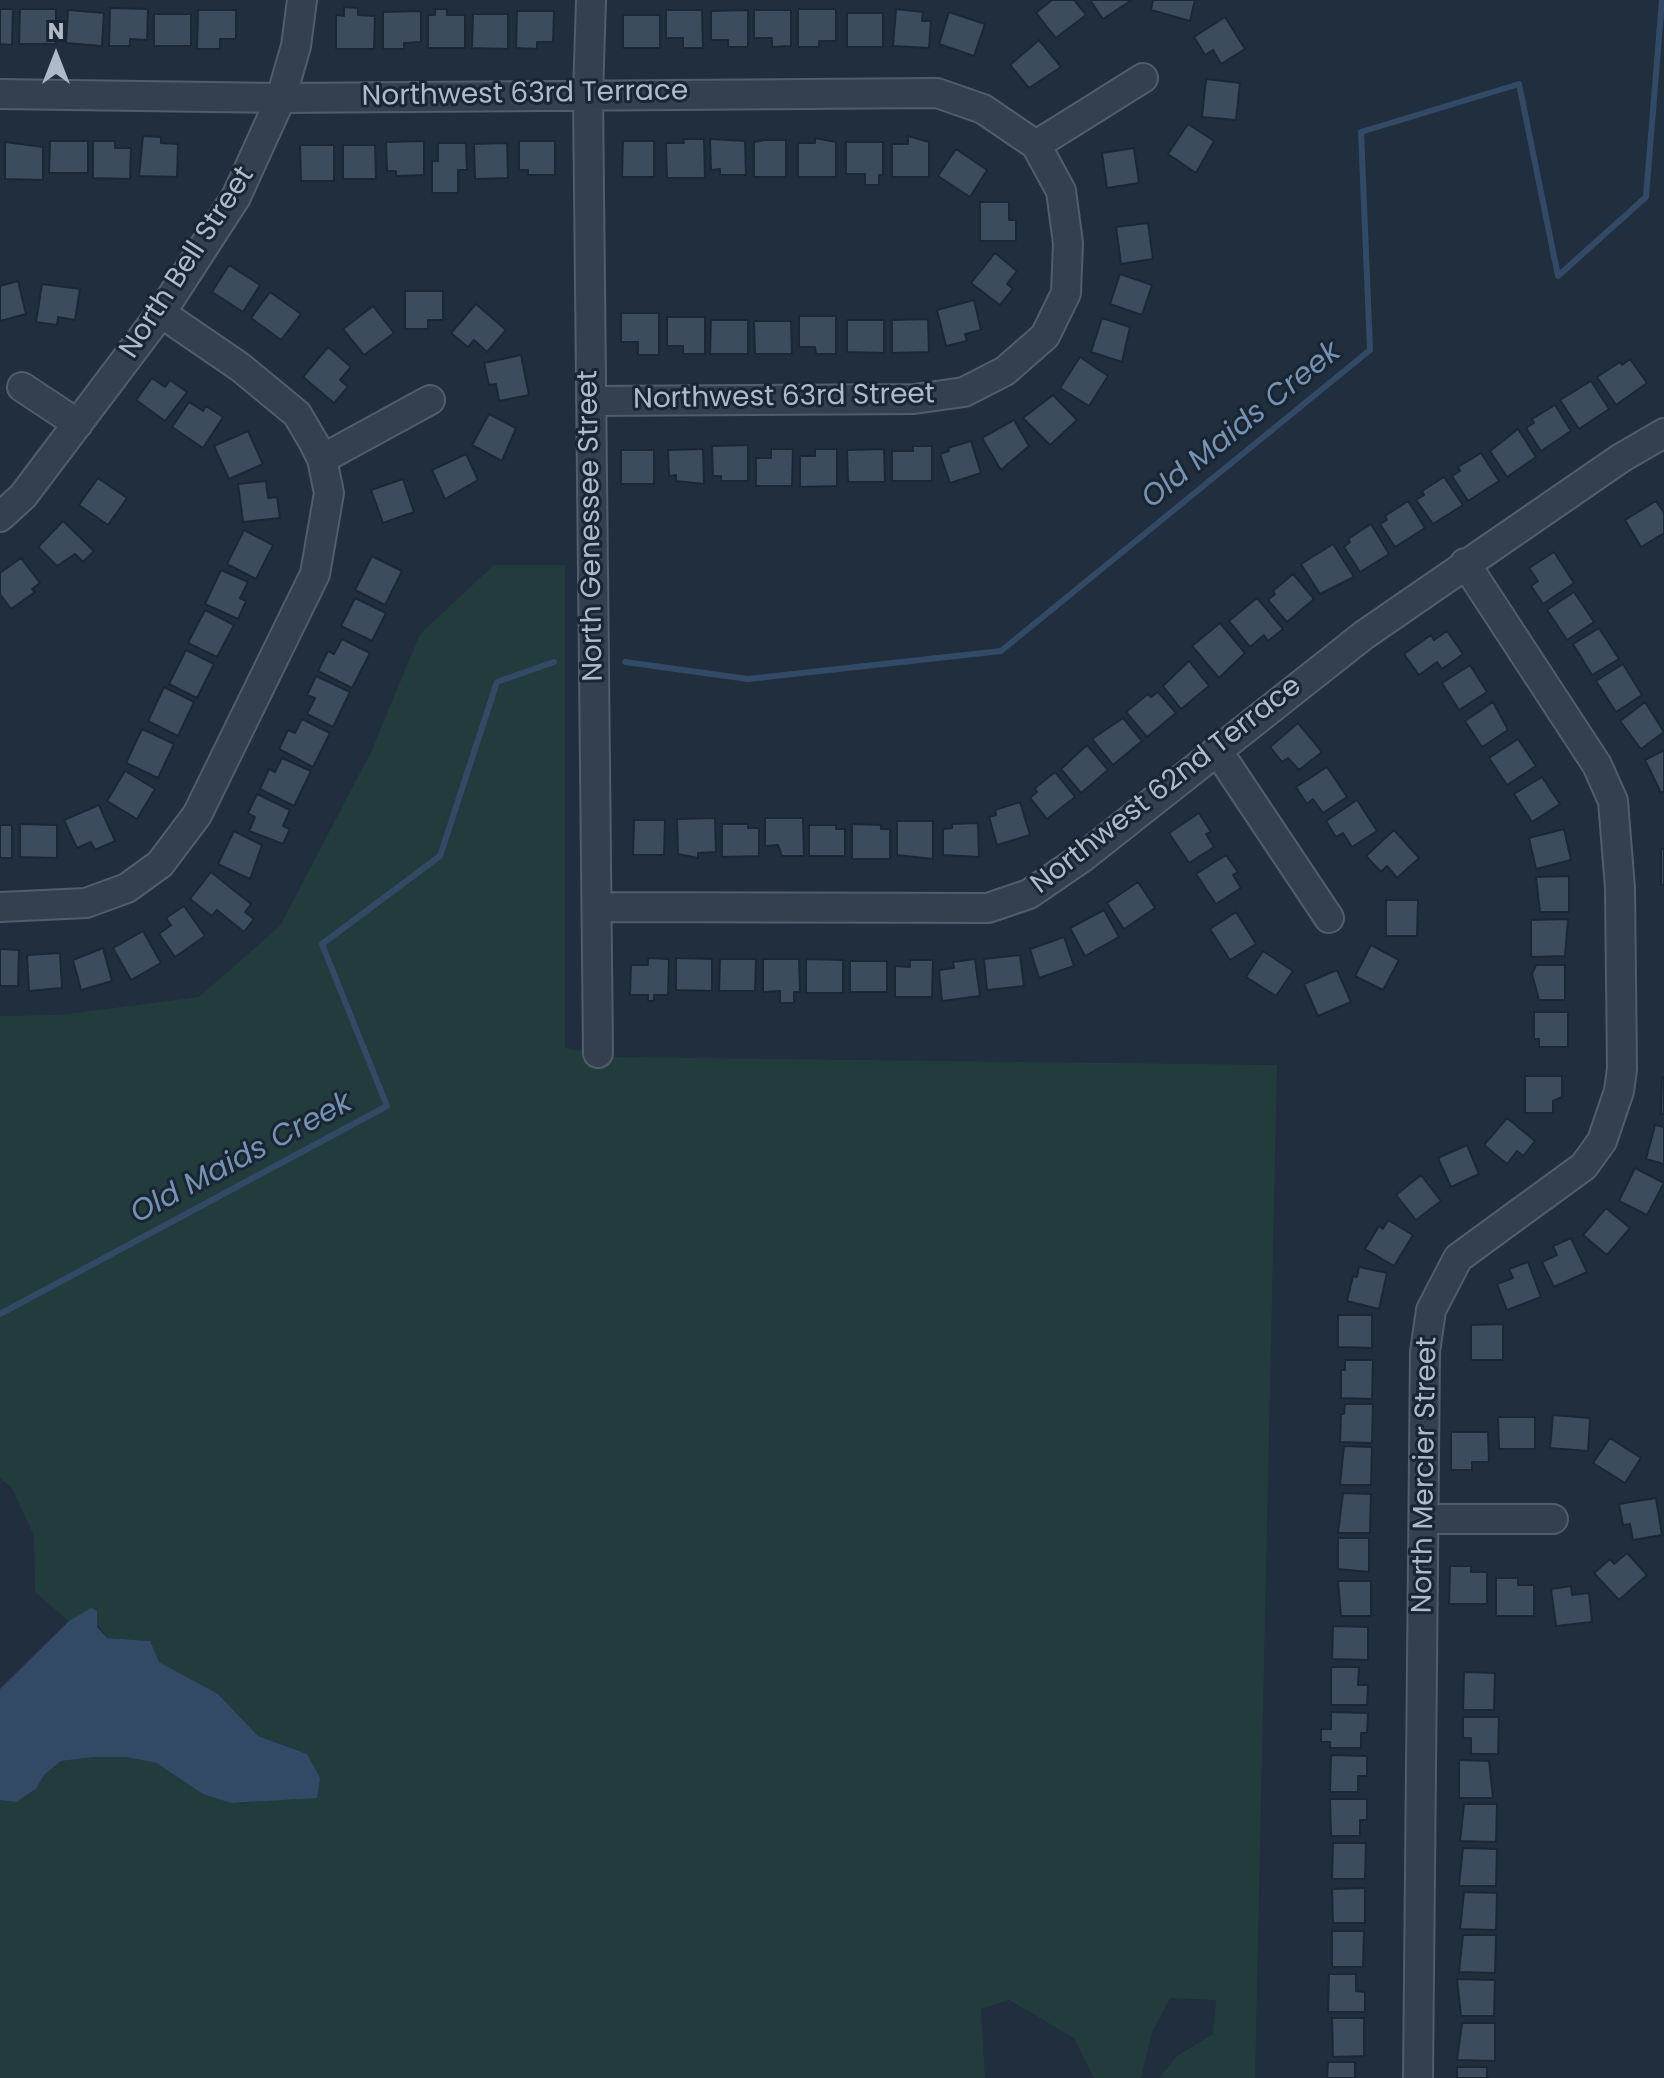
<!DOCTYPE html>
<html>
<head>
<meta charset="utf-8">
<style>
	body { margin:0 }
	#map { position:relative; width:1664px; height:2078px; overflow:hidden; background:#202e3d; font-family:Poppins,sans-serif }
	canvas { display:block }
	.north { position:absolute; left:16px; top:16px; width:80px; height:80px; -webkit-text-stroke:6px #1a2532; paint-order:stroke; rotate:0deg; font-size:22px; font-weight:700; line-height:32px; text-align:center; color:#afbac9 }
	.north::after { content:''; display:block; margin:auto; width:28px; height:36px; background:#afbac9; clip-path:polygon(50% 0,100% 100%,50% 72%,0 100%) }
</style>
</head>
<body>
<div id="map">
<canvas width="1664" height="2078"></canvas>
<div class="north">N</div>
</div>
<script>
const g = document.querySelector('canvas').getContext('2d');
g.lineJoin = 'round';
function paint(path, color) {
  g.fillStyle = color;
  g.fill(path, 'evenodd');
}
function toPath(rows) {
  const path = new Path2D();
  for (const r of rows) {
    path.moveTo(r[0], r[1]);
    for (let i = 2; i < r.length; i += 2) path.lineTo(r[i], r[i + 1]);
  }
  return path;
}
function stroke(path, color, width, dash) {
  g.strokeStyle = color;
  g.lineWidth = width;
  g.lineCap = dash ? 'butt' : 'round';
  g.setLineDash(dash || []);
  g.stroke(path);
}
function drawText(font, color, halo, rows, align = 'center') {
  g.font = font + ' Poppins,sans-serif';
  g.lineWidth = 6;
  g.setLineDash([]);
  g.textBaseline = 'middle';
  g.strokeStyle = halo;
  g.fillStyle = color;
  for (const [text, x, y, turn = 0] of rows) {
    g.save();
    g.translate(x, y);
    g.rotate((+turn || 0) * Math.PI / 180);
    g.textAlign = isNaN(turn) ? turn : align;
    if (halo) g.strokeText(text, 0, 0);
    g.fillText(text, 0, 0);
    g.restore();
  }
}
const green = toPath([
	[494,565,565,565,565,1048,611,1057,1277,1065,1255,2078,1159,2078,1177,2056,1213,2034,1216,2000,1170,1998,1152,2032,1141,2078,1094,2078,1074,2038,1009,2000,981,2009,985,2078,0,2078,0,1800,16,1802,36,1789,44,1775,61,1761,95,1757,125,1757,157,1763,242,1804,270,1799,295,1800,307,1754,258,1736,218,1694,159,1662,149,1641,107,1638,96,1622,97,1611,91,1609,69,1621,35,1592,34,1536,12,1488,0,1478,0,1016,59,1015,199,997,280,926,371,752,420,634]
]);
const water = toPath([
	[91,1608,97,1611,97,1627,107,1638,150,1641,159,1662,218,1694,258,1736,307,1754,320,1778,317,1798,231,1803,203,1794,157,1763,125,1757,95,1757,61,1761,44,1775,36,1789,16,1802,0,1800,0,1689,69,1621]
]);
const stream = toPath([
	[625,662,748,679,1001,651,1370,350,1361,132,1519,84,1558,276,1646,197,1662,0],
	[0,1314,387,1106,322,944,440,856,497,682,554,662]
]);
const building = toPath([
	[1052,0,1074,0,1086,15,1056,38,1036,13,1052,0],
	[1090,0,1132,0,1103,19,1090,0],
	[1153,0,1195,0,1190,21,1151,10,1153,0],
	[344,7,358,8,358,15,375,16,374,49,336,49,336,15,344,16,344,7],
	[110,8,148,9,147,40,130,39,130,46,109,46,110,8],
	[0,9,13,9,12,45,0,44,0,9],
	[20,9,56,9,56,44,19,44,20,9],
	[435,9,447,9,447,15,465,15,465,48,428,48,428,15,435,15,435,9],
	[798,9,836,9,836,41,819,41,819,47,798,47,798,9],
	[896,9,923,12,922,21,931,21,929,48,893,46,896,9],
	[68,10,104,13,102,46,66,43,68,10],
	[198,10,236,10,236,39,220,39,220,49,197,49,198,10],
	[666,10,702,10,703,48,683,48,683,38,666,38,666,10],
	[748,10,748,47,728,47,728,40,711,40,711,11,748,10],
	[754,10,791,10,791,46,772,47,772,38,754,38,754,10],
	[421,11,421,42,404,43,404,49,383,49,383,12,421,11],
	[517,11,554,11,553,42,537,42,537,49,516,48,517,11],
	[949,12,985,24,974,56,939,44,949,12],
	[847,13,883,13,883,47,847,47,847,13],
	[154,14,191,14,191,46,154,46,154,14],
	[473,14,508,14,508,49,472,48,473,14],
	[623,15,660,15,660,48,623,48,623,15],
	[1225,17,1245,49,1221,64,1213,50,1205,55,1194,37,1225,17],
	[1039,40,1061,67,1029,88,1010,65,1039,40],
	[1206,79,1240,83,1236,120,1202,117,1206,79],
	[1188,124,1214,141,1196,173,1168,154,1188,124],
	[143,136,161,137,161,143,178,144,177,177,139,176,143,136],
	[908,136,929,142,929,177,892,177,892,144,908,144,908,136],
	[815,138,836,142,836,177,798,177,798,143,815,143,815,138],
	[683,139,704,139,705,178,667,178,666,143,684,143,683,139],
	[710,139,745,141,746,175,720,175,720,169,711,170,710,139],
	[765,140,786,140,786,177,754,177,754,142,765,140],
	[50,141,88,141,88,173,49,173,50,141],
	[93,141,115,141,115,148,131,148,130,179,93,178,93,141],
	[424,141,424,175,396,176,396,171,387,171,386,142,424,141],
	[519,141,555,141,555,175,528,175,528,170,519,170,519,141],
	[623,141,654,141,654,177,622,177,623,141],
	[5,142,43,147,43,180,5,179,5,142],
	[846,142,883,142,883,175,879,175,879,185,865,185,865,174,846,174,846,142],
	[438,143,466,143,467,170,458,170,458,193,432,193,432,161,438,161,438,143],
	[507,143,508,178,475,179,474,144,507,143],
	[300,145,334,145,334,181,301,181,300,145],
	[343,145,375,145,376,179,343,179,343,145],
	[1134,148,1139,183,1107,188,1102,153,1134,148],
	[956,149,987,170,970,197,938,176,956,149],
	[980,202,1009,202,1009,220,1016,220,1016,241,980,241,980,202],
	[1148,223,1153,259,1121,264,1116,227,1148,223],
	[995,253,1017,271,1007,284,1013,289,1000,305,971,283,995,253],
	[229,265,260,285,243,312,212,292,229,265],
	[1120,274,1152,285,1142,315,1110,304,1120,274],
	[18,281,26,314,0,321,0,286,18,281],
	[42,284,80,289,75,320,58,317,57,325,36,322,42,284],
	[405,291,443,291,443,320,428,320,428,329,405,329,405,291],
	[270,292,301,314,281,340,251,318,270,292],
	[974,300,981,330,965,334,967,341,946,346,937,310,974,300],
	[476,304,506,330,487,352,474,340,468,347,451,333,476,304],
	[373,306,394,333,364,355,343,329,373,306],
	[621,313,659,313,659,355,638,355,638,342,621,342,621,313],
	[799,316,836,316,836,354,816,354,815,347,799,347,799,316],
	[667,317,705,317,705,354,683,354,683,346,667,346,667,317],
	[1102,318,1130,327,1122,362,1091,352,1102,318],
	[928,319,929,352,892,353,892,320,928,319],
	[711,320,748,320,748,354,710,354,711,320],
	[847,320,884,320,884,353,847,352,847,320],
	[754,321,791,321,792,354,755,354,754,321],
	[328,347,351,367,340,380,348,387,334,403,303,377,328,347],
	[521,355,529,395,499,401,496,384,489,385,484,363,521,355],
	[1080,357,1108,376,1089,406,1060,388,1080,357],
	[1630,359,1647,383,1616,405,1597,377,1620,362,1622,365,1630,359],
	[152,378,165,387,170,380,187,392,165,421,136,400,152,378],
	[1591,381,1609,409,1579,429,1560,400,1591,381],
	[1053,395,1077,420,1050,445,1023,418,1053,395],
	[189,402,203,411,206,406,223,417,203,448,172,427,189,402],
	[1555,405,1571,431,1541,451,1526,428,1534,423,1532,419,1555,405],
	[489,414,516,428,502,461,472,445,489,414],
	[1014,420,1029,446,1001,470,982,438,1014,420],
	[1518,429,1536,457,1507,477,1490,451,1518,429],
	[248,431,263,464,229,479,214,446,248,431],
	[971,441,981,473,950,483,940,454,949,451,948,448,971,441],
	[748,445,748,481,721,481,721,476,713,476,712,446,748,445],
	[913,446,932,446,932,481,892,481,892,451,913,451,913,446],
	[703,449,704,484,676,481,676,475,669,476,668,450,703,449],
	[771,449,793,449,792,486,756,486,756,458,771,458,771,449],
	[815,449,837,449,837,486,800,487,800,456,815,456,815,449],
	[884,449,885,482,848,482,847,450,884,449],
	[621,450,654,450,654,484,621,484,621,450],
	[1481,453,1499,481,1468,501,1452,476,1460,471,1458,467,1481,453],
	[466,454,478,480,445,499,432,470,466,454],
	[1444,477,1463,505,1433,524,1416,500,1424,495,1422,491,1444,477],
	[98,478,127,498,108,525,79,505,98,478],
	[403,479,414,512,383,523,371,490,403,479],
	[266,481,268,498,277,497,280,518,243,522,238,484,266,481],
	[1408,501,1425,528,1395,547,1380,524,1387,520,1385,516,1408,501],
	[1656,501,1664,513,1664,533,1641,547,1625,520,1656,501],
	[63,521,94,551,83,562,75,554,57,566,38,547,63,521],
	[1371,524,1389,554,1360,572,1344,547,1350,542,1348,539,1371,524],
	[244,530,273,545,256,579,227,564,244,530],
	[1333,544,1354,577,1320,594,1301,564,1333,544],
	[1554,552,1574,583,1543,604,1531,586,1538,581,1529,568,1554,552],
	[372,556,402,571,385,605,355,590,372,556],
	[21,558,40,583,32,589,35,592,11,609,0,594,0,573,21,558],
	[221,570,248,582,240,598,246,601,238,619,205,604,221,570],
	[1293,574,1314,599,1287,622,1268,600,1275,594,1273,591,1293,574],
	[1574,592,1594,622,1567,640,1547,610,1574,592],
	[355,598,386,613,372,641,341,626,355,598],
	[1257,598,1283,629,1268,641,1264,635,1250,647,1229,621,1257,598],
	[205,610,234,625,217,657,188,643,205,610],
	[1220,623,1245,653,1219,678,1192,646,1220,623],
	[1599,628,1619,659,1592,675,1573,644,1599,628],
	[1447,631,1463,654,1442,669,1437,662,1419,675,1404,654,1431,635,1434,640,1447,631],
	[342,639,370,653,352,688,318,671,328,651,334,654,342,639],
	[186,650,214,664,197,698,169,684,186,650],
	[1189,661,1209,686,1181,709,1163,686,1189,661],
	[1623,664,1642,695,1616,712,1596,681,1623,664],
	[1470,665,1487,692,1459,710,1442,683,1470,665],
	[316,676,350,692,333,727,307,714,315,698,307,695,316,676],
	[164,687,194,702,178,736,148,721,164,687],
	[1158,692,1176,713,1147,737,1126,712,1148,694,1151,697,1158,692],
	[1493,702,1508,730,1482,747,1465,721,1493,702],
	[1645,702,1664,732,1641,749,1620,721,1645,702],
	[1123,718,1142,741,1113,765,1092,739,1123,718],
	[302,719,330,733,313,767,279,749,288,730,295,733,302,719],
	[1298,723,1322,752,1299,770,1288,758,1282,762,1270,747,1298,723],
	[142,729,174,744,158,778,126,763,142,729],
	[1518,739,1536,766,1507,785,1489,758,1518,739],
	[1087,745,1108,770,1081,793,1061,769,1087,745],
	[1664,750,1664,791,1661,793,1645,760,1664,750],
	[282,758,311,771,294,806,260,789,269,769,275,772,282,758],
	[1327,767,1347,797,1323,813,1313,799,1307,804,1296,787,1327,767],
	[125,771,155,789,137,819,107,801,125,771],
	[1055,772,1075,797,1047,819,1030,798,1037,792,1035,788,1055,772],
	[1542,777,1560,804,1532,822,1514,794,1542,777],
	[257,794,290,810,283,826,290,829,283,844,249,831,255,817,248,813,257,794],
	[1357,800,1377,831,1352,847,1343,833,1336,837,1326,821,1357,800],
	[1020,802,1030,835,997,845,989,817,996,815,995,810,1020,802],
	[99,805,115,841,95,850,91,842,77,848,64,820,99,805],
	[1199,813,1211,832,1206,834,1214,847,1189,863,1169,833,1199,813],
	[715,818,716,852,698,853,698,858,678,854,677,819,715,818],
	[765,818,803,818,804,856,782,856,778,845,765,846,765,818],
	[634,820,665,820,664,855,633,855,634,820],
	[897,821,933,821,933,859,897,855,897,821],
	[978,823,979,857,943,855,943,829,952,828,952,824,978,823],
	[20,824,57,825,57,858,20,857,20,824],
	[722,824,748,824,748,828,759,828,759,856,722,857,722,824],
	[852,824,881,825,881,829,890,829,890,859,852,859,852,824],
	[0,825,12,825,12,858,0,858,0,825],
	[809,825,836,825,836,829,845,829,845,856,809,856,809,825],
	[1564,829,1571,860,1536,869,1529,838,1564,829],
	[1394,830,1419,858,1397,878,1387,866,1381,872,1366,856,1394,830],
	[234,831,262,845,250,879,218,864,234,831],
	[1661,849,1664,849,1664,885,1661,885,1661,849],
	[1226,855,1238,872,1233,875,1241,888,1216,904,1196,874,1226,855],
	[211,872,251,904,245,912,254,919,244,932,217,910,212,916,190,899,211,872],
	[1569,876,1569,912,1540,912,1536,877,1569,876],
	[1138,882,1155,908,1124,929,1107,903,1138,882],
	[1386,900,1418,900,1417,936,1386,936,1386,900],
	[184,906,205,936,175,957,159,934,171,925,166,918,184,906],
	[1104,910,1119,937,1085,956,1070,928,1104,910],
	[1236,912,1256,944,1230,960,1210,929,1236,912],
	[1568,919,1565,956,1531,957,1531,920,1568,919],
	[143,931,161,963,131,980,113,948,143,931],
	[1064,937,1074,966,1039,978,1030,949,1064,937],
	[1371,945,1399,960,1383,990,1355,976,1371,945],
	[103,948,112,981,81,990,73,960,103,948],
	[0,949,19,950,18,986,0,986,0,949],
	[1263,951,1293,971,1276,996,1246,977,1263,951],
	[60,953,62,988,29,991,27,955,60,953],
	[1020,955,1024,986,987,990,984,959,1020,955],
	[648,958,669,959,668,995,654,995,654,1001,648,1001,648,995,630,995,631,965,648,965,648,958],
	[676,958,712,959,712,991,676,990,676,958],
	[720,959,756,959,755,991,719,991,720,959],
	[763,959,799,959,800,992,794,992,794,1003,780,1003,780,991,763,992,763,959],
	[806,959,843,960,843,993,806,993,806,959],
	[975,959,980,996,942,1001,939,970,954,968,953,962,975,959],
	[910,960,933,960,932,997,895,997,895,966,910,967,910,960],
	[850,961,887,961,887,992,850,992,850,961],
	[1536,965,1565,965,1565,1000,1539,1000,1532,974,1536,965],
	[1337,970,1351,1002,1318,1016,1304,984,1337,970],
	[1534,1012,1568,1012,1568,1047,1539,1047,1539,1039,1534,1039,1534,1012],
	[1525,1076,1562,1076,1562,1097,1553,1101,1553,1113,1525,1113,1525,1076],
	[1662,1077,1664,1077,1664,1114,1661,1114,1662,1077],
	[1507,1118,1535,1141,1523,1156,1517,1151,1507,1164,1484,1145,1507,1118],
	[1655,1125,1664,1127,1664,1164,1646,1159,1655,1125],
	[1467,1145,1479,1174,1451,1187,1438,1158,1467,1145],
	[1635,1168,1664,1183,1647,1215,1619,1201,1635,1168],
	[1421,1175,1441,1201,1416,1220,1396,1195,1421,1175],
	[1606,1208,1630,1228,1607,1255,1583,1235,1606,1208],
	[1388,1220,1413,1235,1394,1266,1365,1249,1379,1226,1383,1229,1388,1220],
	[1571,1238,1587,1272,1554,1287,1542,1262,1557,1255,1553,1246,1571,1238],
	[1528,1262,1541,1297,1507,1310,1497,1284,1513,1278,1509,1269,1528,1262],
	[1359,1267,1387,1273,1379,1309,1347,1301,1353,1276,1357,1277,1359,1267],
	[1338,1315,1372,1315,1372,1348,1338,1347,1338,1315],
	[1503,1324,1503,1360,1471,1360,1471,1325,1503,1324],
	[1345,1360,1373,1360,1372,1399,1341,1398,1341,1370,1345,1370,1345,1360],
	[1345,1404,1373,1404,1372,1443,1340,1442,1341,1414,1344,1414,1345,1404],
	[1553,1415,1590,1418,1588,1451,1550,1448,1553,1415],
	[1498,1417,1535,1417,1535,1449,1499,1449,1498,1417],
	[1451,1432,1488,1432,1489,1462,1472,1462,1472,1470,1451,1470,1451,1432],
	[1610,1438,1641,1458,1625,1483,1593,1463,1610,1438],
	[1344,1446,1372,1447,1371,1485,1340,1485,1344,1446],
	[1343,1493,1371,1494,1370,1533,1338,1533,1343,1493],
	[1656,1498,1662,1535,1633,1540,1630,1524,1623,1525,1619,1504,1656,1498],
	[1338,1538,1369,1538,1369,1572,1338,1569,1338,1538],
	[1627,1553,1647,1575,1619,1600,1594,1573,1610,1559,1614,1564,1627,1553],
	[1450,1566,1471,1566,1471,1572,1487,1572,1487,1604,1449,1604,1450,1566],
	[1496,1578,1518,1578,1518,1585,1534,1585,1534,1616,1496,1616,1496,1578],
	[1338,1581,1371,1581,1371,1616,1341,1616,1338,1581],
	[1571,1586,1572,1595,1589,1593,1592,1622,1556,1626,1551,1589,1571,1586],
	[1333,1626,1368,1627,1368,1660,1332,1659,1333,1626],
	[1331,1667,1359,1667,1358,1685,1368,1685,1367,1705,1331,1705,1331,1667],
	[1464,1672,1495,1673,1494,1710,1463,1710,1464,1672],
	[1331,1712,1368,1713,1367,1733,1361,1733,1361,1748,1330,1748,1330,1742,1321,1742,1321,1729,1331,1729,1331,1712],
	[1463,1717,1499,1717,1498,1754,1471,1754,1471,1738,1463,1738,1463,1717],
	[1331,1755,1367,1756,1367,1776,1358,1776,1358,1792,1330,1792,1331,1755],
	[1459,1760,1489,1761,1493,1798,1459,1798,1459,1760],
	[1330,1799,1367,1799,1367,1820,1360,1820,1360,1836,1331,1836,1330,1799],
	[1464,1804,1497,1804,1496,1842,1460,1841,1464,1804],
	[1333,1843,1366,1843,1365,1879,1332,1879,1333,1843],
	[1463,1848,1497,1849,1496,1886,1459,1886,1463,1848],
	[1365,1888,1365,1923,1333,1923,1332,1889,1365,1888],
	[1464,1892,1497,1893,1496,1930,1460,1929,1464,1892],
	[1332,1931,1364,1931,1363,1967,1332,1967,1332,1931],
	[1463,1935,1496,1935,1495,1973,1459,1972,1463,1935],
	[1329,1974,1356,1974,1356,1991,1365,1992,1365,2012,1328,2012,1329,1974],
	[1457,1979,1495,1980,1494,2016,1461,2016,1457,1979],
	[1332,2018,1364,2018,1364,2056,1333,2057,1332,2018],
	[1462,2023,1495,2023,1495,2061,1457,2060,1462,2023],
	[1328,2062,1355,2062,1355,2078,1327,2078,1328,2062],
	[1457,2067,1487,2067,1487,2078,1490,2078,1457,2078,1457,2067]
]);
const minor = toPath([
	[591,0,588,95,598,1053],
	[0,94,281,98,937,93,983,109,1036,145,1061,191,1068,243,1066,293,1045,336,1005,371,964,392,914,399,591,401],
	[1036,145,1143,78],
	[22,387,78,424],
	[322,459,430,400],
	[0,517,23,496,161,313,236,197,281,98,296,46,302,0],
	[1217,750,1329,918],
	[0,907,86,903,127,888,160,864,197,815,315,574,329,493,322,459,314,443,297,414,240,367,161,313],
	[597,907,988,908,1029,894,1083,857,1364,635,1621,458,1664,433],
	[1424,1519,1553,1519],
	[1418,2078,1425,1352,1431,1310,1458,1258,1584,1166,1602,1141,1619,1091,1622,1069,1620,888,1613,801,1597,765,1465,563]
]);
const streetNames = [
	["Northwest 63rd Terrace",525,95,-1],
	["North Bell Street",188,263,-57],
	["Northwest 63rd Street",784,398,-1],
	["North Genessee Street",592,526,-91],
	["Northwest 62nd Terrace",1167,786,-38],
	["North Mercier Street",1426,1475,-89]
];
const waterNames = [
	["Old Maids Creek",1242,426,-39],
	["Old Maids Creek",242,1159,-28]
];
paint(green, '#223c3e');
paint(water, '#324a66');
stroke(stream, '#324a66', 6);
paint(building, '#3c4c5d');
stroke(building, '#1c2734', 2);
stroke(minor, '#525d6b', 32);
stroke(minor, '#34404d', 28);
drawText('28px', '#afbac9', '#1a2532', streetNames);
drawText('italic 30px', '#7492b3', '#1a2532', waterNames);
</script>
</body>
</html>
